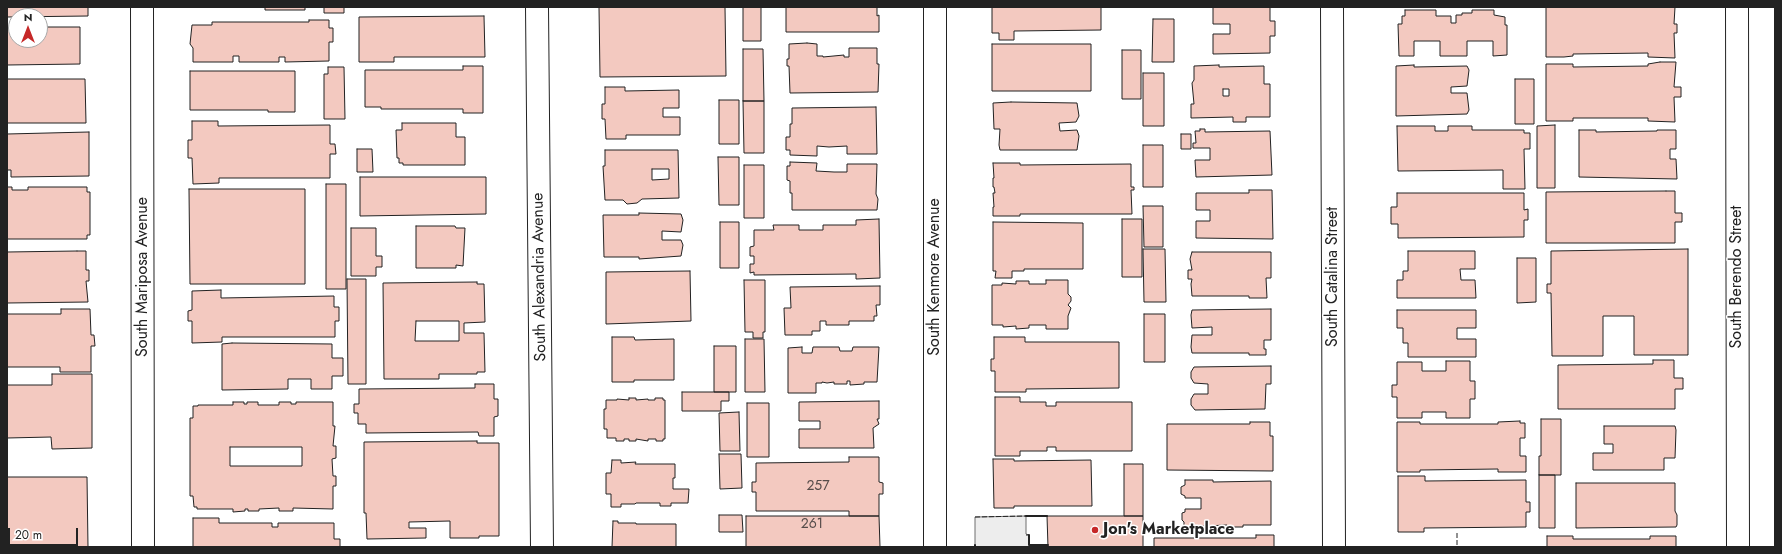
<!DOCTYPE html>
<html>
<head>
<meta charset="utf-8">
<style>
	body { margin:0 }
	#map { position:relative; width:1782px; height:554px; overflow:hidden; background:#fff; font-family:Jost,sans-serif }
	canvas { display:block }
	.frame { position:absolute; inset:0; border:8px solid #222; pointer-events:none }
	.north { position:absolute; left:8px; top:8px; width:40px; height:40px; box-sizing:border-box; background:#fff; border:1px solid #a7a7a7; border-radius:50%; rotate:0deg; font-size:11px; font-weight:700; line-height:16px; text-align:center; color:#222 }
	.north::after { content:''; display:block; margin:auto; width:14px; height:18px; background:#c62828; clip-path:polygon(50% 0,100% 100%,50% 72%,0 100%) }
	.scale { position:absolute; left:8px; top:528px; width:70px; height:18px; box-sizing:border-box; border:2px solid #222; border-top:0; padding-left:5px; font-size:12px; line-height:14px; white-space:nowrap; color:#222; -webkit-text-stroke:3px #fff; paint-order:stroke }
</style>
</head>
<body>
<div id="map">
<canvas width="1782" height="554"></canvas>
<div class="frame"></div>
<div class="north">N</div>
<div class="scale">20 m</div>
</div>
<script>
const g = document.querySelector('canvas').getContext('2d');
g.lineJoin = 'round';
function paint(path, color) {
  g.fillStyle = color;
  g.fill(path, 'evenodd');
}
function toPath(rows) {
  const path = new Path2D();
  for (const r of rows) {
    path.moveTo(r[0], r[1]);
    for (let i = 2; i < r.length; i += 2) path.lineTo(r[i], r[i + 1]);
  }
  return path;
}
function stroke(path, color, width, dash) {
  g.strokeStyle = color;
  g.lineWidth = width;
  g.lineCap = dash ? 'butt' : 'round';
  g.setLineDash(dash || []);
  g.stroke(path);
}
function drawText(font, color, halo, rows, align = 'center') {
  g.font = font + ' Jost,sans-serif';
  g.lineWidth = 3;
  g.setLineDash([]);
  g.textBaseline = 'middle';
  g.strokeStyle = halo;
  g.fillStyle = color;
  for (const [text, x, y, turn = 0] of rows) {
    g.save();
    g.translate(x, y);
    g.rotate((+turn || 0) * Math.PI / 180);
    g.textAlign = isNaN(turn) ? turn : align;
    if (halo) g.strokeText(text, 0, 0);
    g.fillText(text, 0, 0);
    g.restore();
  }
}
const parking = toPath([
	[1026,516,1026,534,1029,535,1029,545,1048,545,1048,547,977,547,975,545,975,517,1026,516]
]);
const building = toPath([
	[7,7,88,7,88,16,7,17,7,7],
	[265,7,305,7,305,10,265,10,265,7],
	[324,7,344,7,344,13,324,13,324,7],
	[599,7,725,7,726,76,600,77,599,7],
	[743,7,761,7,761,41,743,41,743,7],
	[786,7,877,7,877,16,879,15,879,32,786,32,786,7],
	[992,7,1101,7,1101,30,1014,31,1014,40,999,40,999,33,992,33,992,7],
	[1213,7,1270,7,1270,21,1275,21,1275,36,1270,36,1270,53,1213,54,1213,34,1230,34,1230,24,1213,24,1213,7],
	[1546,7,1675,7,1674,24,1677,24,1677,33,1674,33,1675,58,1648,57,1648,53,1573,54,1573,56,1564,57,1546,57,1546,7],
	[1405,10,1436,10,1436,16,1451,16,1451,23,1456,23,1456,15,1462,15,1462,13,1472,13,1472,10,1494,10,1494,15,1505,17,1505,25,1507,25,1507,55,1493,56,1493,41,1467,41,1467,56,1440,56,1440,41,1414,41,1414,56,1399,56,1398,24,1402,24,1402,16,1405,16,1405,10],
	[484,16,485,57,394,57,394,62,359,62,359,17,484,16],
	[1153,19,1174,19,1174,62,1152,62,1153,19],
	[309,20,329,20,329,28,333,28,333,42,329,42,329,61,285,62,285,57,279,57,279,62,239,62,239,56,233,56,233,62,193,62,193,48,190,44,192,25,212,25,212,22,309,22,309,20],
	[40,27,80,27,80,64,7,65,7,28,16,28,16,40,40,40,40,27],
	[807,43,817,44,817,56,823,56,823,57,844,55,844,57,849,57,849,48,877,48,877,64,879,64,878,92,790,93,789,66,787,66,787,59,789,59,789,44,807,43],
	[992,44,1091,44,1091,91,992,91,992,44],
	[743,49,763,49,764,101,743,101,743,49],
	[1122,50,1141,50,1141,99,1122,99,1122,50],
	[1660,62,1676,62,1674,87,1681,87,1681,97,1674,97,1675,122,1648,121,1648,118,1573,118,1573,121,1546,121,1546,64,1573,64,1573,67,1648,66,1648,64,1660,62],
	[1219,65,1219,67,1264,66,1264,84,1270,84,1270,117,1246,117,1246,122,1233,122,1233,117,1191,118,1191,104,1194,104,1192,83,1194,80,1194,66,1219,65],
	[1223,89,1229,89,1229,96,1223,96,1223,89],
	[1414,65,1414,67,1467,66,1469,70,1467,86,1451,87,1451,93,1467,93,1469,110,1467,114,1396,116,1396,66,1414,65],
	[463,66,483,66,483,113,463,113,463,109,381,109,381,107,365,107,365,70,463,70,463,66],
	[328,67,344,67,345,119,324,119,324,74,328,74,328,67],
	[190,71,295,71,295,112,268,112,268,110,190,110,190,71],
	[1143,73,1164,73,1164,126,1143,126,1143,73],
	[7,79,85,79,86,123,7,123,7,79],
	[1515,79,1534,79,1534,124,1515,124,1515,79],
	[605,87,625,87,625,91,679,90,679,108,663,108,663,117,680,117,680,135,626,135,626,139,606,139,605,119,602,119,602,104,605,104,605,87],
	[719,100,739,100,739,144,719,144,719,100],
	[743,101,764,101,764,153,744,153,743,101],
	[1011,102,1077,103,1079,116,1076,122,1059,123,1060,131,1077,130,1079,136,1077,150,1000,150,999,145,1000,129,994,129,993,103,1011,102],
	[876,107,877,154,847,154,847,146,829,147,817,146,817,156,790,155,790,150,786,150,786,137,790,137,790,124,792,124,792,108,876,107],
	[192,121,218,121,218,126,330,125,330,144,335,144,336,154,330,154,330,178,219,178,219,183,193,184,192,158,188,158,188,140,192,140,192,121],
	[402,123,456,123,456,137,465,137,465,165,403,165,403,163,399,163,399,158,397,158,396,130,402,130,402,123],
	[1555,125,1555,188,1537,188,1537,126,1555,125],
	[1397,126,1435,126,1435,131,1448,131,1448,126,1472,126,1472,130,1524,130,1524,133,1530,133,1530,149,1524,149,1525,189,1503,189,1503,170,1398,171,1397,126],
	[1200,129,1205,129,1205,132,1270,131,1272,175,1196,177,1195,160,1210,160,1210,148,1193,148,1193,143,1196,143,1195,131,1200,131,1200,129],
	[1579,130,1596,130,1596,132,1657,131,1657,130,1676,130,1676,149,1670,149,1670,159,1676,159,1677,179,1579,177,1579,130],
	[89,132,89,176,11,177,11,170,7,170,7,134,89,132],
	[1181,134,1191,134,1191,149,1181,149,1181,134],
	[1143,145,1163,145,1163,187,1143,187,1143,145],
	[357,149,372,149,373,172,357,172,357,149],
	[605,150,678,150,679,198,642,199,637,203,627,204,623,200,605,200,603,166,605,166,605,150],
	[652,169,669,169,669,179,652,180,652,169],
	[718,157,739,157,739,205,719,205,718,157],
	[790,162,817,163,816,171,834,172,847,172,847,164,877,164,876,194,878,199,877,210,792,210,792,193,790,193,790,181,787,180,787,166,790,166,790,162],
	[993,163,1020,163,1020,165,1131,164,1131,187,1134,187,1134,190,1131,190,1132,214,1020,214,1020,216,993,216,993,207,994,207,993,193,995,193,994,187,993,187,993,178,994,178,993,163],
	[744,165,764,165,764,218,744,218,744,165],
	[360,177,486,177,486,214,360,216,360,177],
	[326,184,346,184,346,289,326,289,326,184],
	[7,187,12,187,12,190,28,190,28,187,87,187,87,192,90,192,90,235,87,235,87,239,7,239,7,187],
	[189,189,305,189,305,284,190,284,189,189],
	[1249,190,1272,190,1273,239,1196,238,1196,221,1210,221,1210,210,1196,210,1196,193,1249,193,1249,190],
	[1666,191,1675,191,1675,213,1682,213,1682,222,1675,222,1675,243,1546,243,1546,192,1666,191],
	[1397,193,1524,193,1524,210,1528,209,1528,220,1524,220,1524,237,1398,238,1398,224,1391,224,1391,207,1397,207,1397,193],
	[1143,206,1163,206,1163,247,1144,247,1143,206],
	[639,213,681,214,683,220,681,232,662,231,662,240,681,240,683,245,681,256,639,259,639,257,604,257,603,215,639,215,639,213],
	[879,219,880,278,856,279,856,274,754,275,754,272,750,273,750,264,754,264,754,256,750,256,750,247,754,246,754,230,774,230,773,225,799,225,799,230,823,230,823,225,856,225,856,220,879,219],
	[1122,219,1142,219,1142,277,1122,277,1122,219],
	[720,222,739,222,739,268,720,268,720,222],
	[993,222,1083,223,1083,269,1024,269,1024,271,1012,271,1012,278,995,278,996,271,993,271,993,222],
	[416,226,455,226,456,228,465,228,463,266,456,265,456,268,416,268,416,226],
	[351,228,376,228,376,256,382,256,382,267,376,267,376,276,351,276,351,228],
	[1143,249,1165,249,1166,302,1144,302,1143,249],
	[1688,249,1688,355,1634,355,1634,316,1603,316,1603,356,1552,356,1551,293,1547,293,1547,284,1551,284,1551,251,1688,249],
	[77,251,86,251,86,270,89,270,89,281,86,281,88,302,7,303,7,252,77,251],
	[1408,251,1475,251,1475,269,1460,269,1461,280,1475,280,1476,298,1397,298,1397,280,1403,280,1403,271,1408,271,1408,251],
	[1192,252,1271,252,1271,278,1266,278,1267,298,1249,298,1249,296,1192,296,1191,284,1192,279,1188,279,1188,270,1192,270,1190,259,1192,252],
	[1517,258,1536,258,1536,302,1517,303,1517,258],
	[690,271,691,321,606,324,606,272,690,271],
	[347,279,366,279,366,384,348,384,347,279],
	[744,280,765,280,765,332,763,332,763,338,753,338,753,332,745,332,744,280],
	[1046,280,1068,280,1068,294,1071,297,1071,301,1068,305,1071,308,1068,316,1068,329,1046,329,1046,325,1029,325,1029,328,1016,329,1016,326,1003,327,1003,325,992,325,992,285,1002,285,1002,283,1016,284,1016,281,1029,281,1029,284,1046,284,1046,280],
	[477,282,477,284,484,284,485,322,464,323,464,333,484,333,485,372,477,372,477,374,439,374,439,379,384,379,383,283,477,282],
	[416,321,459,321,459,341,415,341,416,321],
	[880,286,880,305,876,305,877,316,874,316,874,321,849,321,849,325,826,325,826,321,820,321,820,331,812,331,812,335,785,335,784,308,791,308,790,287,880,286],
	[221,290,221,298,334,296,334,307,339,307,339,321,335,321,335,337,222,337,222,342,192,343,192,321,188,321,188,311,192,310,192,291,221,290],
	[61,309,90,309,91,335,94,335,95,346,91,346,91,372,60,372,60,367,7,367,7,314,61,314,61,309],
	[1271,309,1271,340,1264,340,1264,349,1266,349,1266,355,1249,355,1249,353,1192,353,1191,347,1192,335,1212,335,1212,327,1192,328,1191,315,1192,310,1271,309],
	[1397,310,1476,310,1476,328,1457,328,1457,339,1476,339,1476,357,1408,357,1408,343,1403,343,1403,328,1397,328,1397,310],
	[1144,314,1165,314,1165,362,1144,362,1144,314],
	[612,337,634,337,635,340,674,339,674,380,634,380,634,382,612,382,612,337],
	[994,337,1025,337,1025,342,1119,342,1119,388,1026,389,1026,392,995,392,995,371,991,371,991,359,994,359,994,337],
	[745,339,764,339,765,392,745,392,745,339],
	[232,343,332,344,332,358,343,358,343,376,332,376,332,389,311,389,311,379,288,379,288,389,222,390,222,344,232,343],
	[714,346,736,346,736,392,714,392,714,346],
	[802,347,802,353,812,353,813,347,839,347,840,351,852,351,853,347,879,347,877,382,864,382,864,384,850,385,850,381,847,381,847,384,834,384,834,382,827,383,822,382,822,383,816,383,816,393,788,393,788,348,802,347],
	[1653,360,1674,360,1674,378,1683,378,1683,389,1675,389,1675,409,1558,409,1558,365,1653,364,1653,360],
	[1446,361,1470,361,1470,381,1475,381,1475,399,1470,399,1470,418,1446,418,1446,412,1422,412,1422,418,1397,418,1397,397,1392,397,1392,385,1397,385,1397,362,1422,362,1422,371,1446,371,1446,361],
	[1271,366,1271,384,1266,384,1265,409,1195,410,1191,405,1191,399,1194,394,1208,394,1208,384,1194,383,1191,378,1191,372,1194,367,1271,366],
	[52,374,92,374,92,448,52,449,51,437,7,438,7,385,52,385,52,374],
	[475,384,494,384,494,399,498,399,498,416,494,417,494,436,479,436,478,432,366,433,366,424,358,424,358,413,354,413,354,404,359,404,359,389,475,388,475,384],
	[682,392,729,392,729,401,721,401,721,411,682,411,682,392],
	[995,397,1020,397,1020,402,1046,402,1046,406,1056,406,1056,402,1132,402,1132,451,1056,451,1056,447,1047,447,1047,451,1020,451,1020,456,995,456,995,397],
	[629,398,636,398,636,400,648,399,648,400,655,400,655,398,663,398,663,400,665,400,665,439,663,439,663,441,656,441,656,439,648,439,648,441,636,439,636,441,629,441,629,439,624,439,624,441,616,441,616,438,607,438,607,429,604,429,604,409,606,409,606,400,617,400,617,399,629,400,629,398],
	[879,401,879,419,877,419,879,424,873,428,874,448,799,448,799,429,820,429,820,421,799,421,799,402,879,401],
	[233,402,244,402,244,404,247,404,247,402,258,402,258,405,279,405,279,402,291,402,291,404,296,404,296,402,333,402,333,426,335,426,333,446,336,446,336,458,332,459,333,476,336,476,336,486,333,486,333,509,293,508,293,511,279,511,279,508,259,509,259,511,248,511,248,509,245,509,245,511,233,512,233,509,197,509,197,507,194,507,193,496,190,496,190,418,193,418,193,406,198,406,198,405,233,405,233,402],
	[230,447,302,447,302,466,230,466,230,447],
	[747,403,769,403,769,457,747,457,747,403],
	[739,412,740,451,720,451,719,413,739,412],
	[1541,419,1561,419,1561,475,1539,475,1539,456,1541,456,1541,419],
	[1520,421,1520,423,1525,423,1525,438,1520,438,1520,456,1526,456,1526,472,1498,472,1498,469,1420,470,1420,472,1397,472,1397,422,1420,422,1420,424,1498,424,1498,422,1520,421],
	[1250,422,1270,422,1270,436,1273,436,1273,471,1167,470,1167,424,1250,424,1250,422],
	[1604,426,1675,426,1676,430,1675,458,1664,458,1664,470,1593,470,1593,453,1613,453,1613,444,1604,444,1604,426],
	[477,441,477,443,499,443,499,536,479,536,479,538,450,538,450,521,409,522,409,528,426,528,426,538,367,539,366,513,364,513,364,442,477,441],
	[719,454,741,454,742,488,720,489,719,454],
	[849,457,879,457,879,482,883,483,883,494,879,494,879,516,849,516,849,511,756,511,756,492,752,492,752,482,756,482,756,463,849,462,849,457],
	[993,459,1014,459,1014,461,1091,460,1092,506,1014,506,1014,508,994,508,993,459],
	[612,460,621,460,621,463,636,462,635,464,675,464,675,478,673,478,673,489,689,489,688,503,671,503,671,506,660,506,660,503,636,503,635,504,621,504,621,507,611,507,611,494,606,494,606,473,611,473,612,460],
	[1124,464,1143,464,1143,516,1124,516,1124,464],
	[1539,475,1555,475,1555,528,1539,528,1539,475],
	[1398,476,1425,476,1425,481,1526,480,1526,502,1530,502,1530,512,1526,512,1526,527,1424,528,1424,532,1398,532,1398,476],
	[7,477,87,477,88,547,7,547,7,477],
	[1185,480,1213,480,1213,482,1271,481,1271,525,1243,525,1243,527,1227,527,1227,525,1184,527,1184,522,1182,520,1182,513,1185,512,1185,509,1201,509,1201,498,1185,498,1185,496,1181,494,1181,487,1185,485,1185,480],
	[1576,483,1675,483,1675,511,1677,515,1677,525,1676,527,1576,528,1576,483],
	[719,515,742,515,743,532,719,532,719,515],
	[746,516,879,516,880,547,746,547,746,516],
	[1047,516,1143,516,1143,547,1048,547,1047,516],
	[193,518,219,518,219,523,272,523,272,527,278,527,278,523,334,523,334,539,340,539,340,547,193,547,193,518],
	[613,521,618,521,618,523,636,523,636,524,676,524,676,547,605,547,612,547,613,521],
	[1256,535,1274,535,1274,547,1154,547,1154,538,1256,538,1256,535],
	[1547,536,1573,536,1573,539,1650,539,1650,536,1676,536,1676,547,1547,547,1547,536]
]);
const minor = toPath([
	[142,7,143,547],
	[537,7,542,547],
	[935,7,935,547],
	[1332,7,1334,547],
	[1737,7,1738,547]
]);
const fence = toPath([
	[975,517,1026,516],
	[1457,533,1457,547],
	[1026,535,1029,535]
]);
const wall = toPath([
	[1026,516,1047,516],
	[1029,535,1029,545,1048,545],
	[975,545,975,547]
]);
const markers = [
	[1095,530,4,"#c62828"]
];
const numberNames = [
	["257",818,487],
	["261",812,525]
];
const streetNames = [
	["South Mariposa Avenue",143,277,-90],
	["South Alexandria Avenue",540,277,-91],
	["South Kenmore Avenue",935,277,-90],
	["South Catalina Street",1333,277,-90],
	["South Berendo Street",1737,277,-90]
];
const poiNames = [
	["Jon's Marketplace",1103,530]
];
paint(parking, '#ededed');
stroke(parking, '#6f6f6f', 1);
paint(building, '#f3c9c0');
stroke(building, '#222', 1);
stroke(minor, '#222', 24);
stroke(minor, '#fff', 22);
stroke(fence, '#222', 1, [5, 2]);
stroke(wall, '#222', 2);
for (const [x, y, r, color] of markers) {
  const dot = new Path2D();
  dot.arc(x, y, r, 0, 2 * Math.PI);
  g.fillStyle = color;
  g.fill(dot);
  stroke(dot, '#fff', 1.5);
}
drawText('14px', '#564c4a', null, numberNames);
drawText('16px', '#222', '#fff', streetNames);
drawText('bold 16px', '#222', '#fff', poiNames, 'left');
</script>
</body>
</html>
